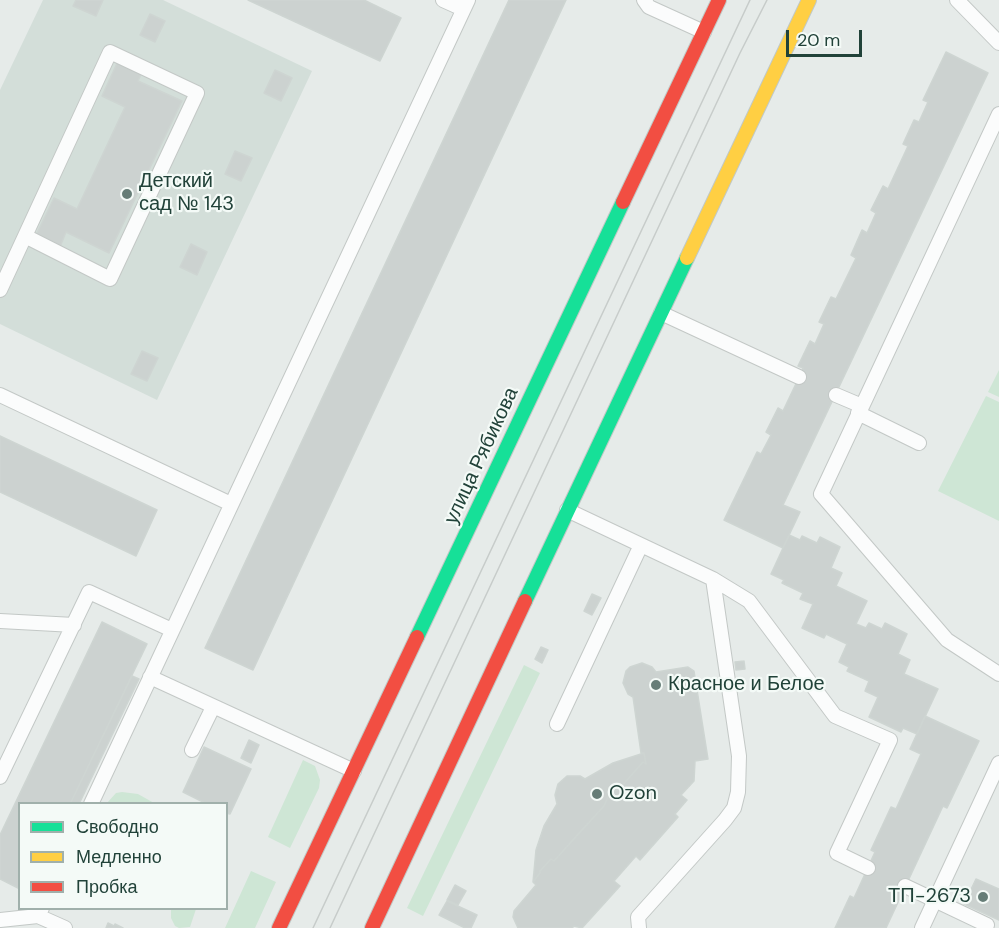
<!DOCTYPE html>
<html>
<head>
<meta charset="utf-8">
<style>
	body { margin:0 }
	#map { position:relative; width:999px; height:928px; overflow:hidden; background:#e6ebe9; font-family:"DM Sans",sans-serif }
	canvas { display:block }
	.legend { position:absolute; left:18px; top:802px; width:210px; height:108px; box-sizing:border-box; background:#f4faf7; border:2px solid #a0b0ab; margin:0; padding:8px 10px; list-style:none; font-size:18px; color:#214239 }
	.legend li { display:flex; align-items:center; gap:12px; height:30px }
	.legend b { width:30px; border:2px solid #a0b0ab }
	.scale { position:absolute; left:786px; top:30px; width:76px; height:27px; box-sizing:border-box; border:3px solid #214239; border-top:0; padding-left:8px; font-size:18px; line-height:21px; white-space:nowrap; color:#214239; -webkit-text-stroke:4px #f4faf7; paint-order:stroke }
</style>
</head>
<body>
<div id="map">
<canvas width="999" height="928"></canvas>
<ul class="legend">
<li><b style="height:8px;background:#16e098"></b>Свободно</li>
<li><b style="height:8px;background:#ffcf43"></b>Медленно</li>
<li><b style="height:8px;background:#f24e42"></b>Пробка</li>
</ul>
<div class="scale">20 m</div>
</div>
<script>
const g = document.querySelector('canvas').getContext('2d');
g.lineJoin = 'round';
function paint(path, color) {
  g.fillStyle = color;
  g.fill(path, 'evenodd');
}
function toPath(rows) {
  const path = new Path2D();
  for (const r of rows) {
    path.moveTo(r[0], r[1]);
    for (let i = 2; i < r.length; i += 2) path.lineTo(r[i], r[i + 1]);
  }
  return path;
}
function stroke(path, color, width, dash) {
  g.strokeStyle = color;
  g.lineWidth = width;
  g.lineCap = dash ? 'butt' : 'round';
  g.setLineDash(dash || []);
  g.stroke(path);
}
function drawText(font, color, halo, rows, align = 'center') {
  g.font = font + ' "DM Sans",sans-serif';
  g.lineWidth = 4.5;
  g.setLineDash([]);
  g.textBaseline = 'middle';
  g.strokeStyle = halo;
  g.fillStyle = color;
  for (const [text, x, y, turn = 0] of rows) {
    g.save();
    g.translate(x, y);
    g.rotate((+turn || 0) * Math.PI / 180);
    g.textAlign = isNaN(turn) ? turn : align;
    if (halo) g.strokeText(text, 0, 0);
    g.fillText(text, 0, 0);
    g.restore();
  }
}
const built = toPath([
	[43,0,163,0,312,71,157,400,0,324,0,90]
]);
const green = toPath([
	[999,370,999,397,988,392],
	[986,396,999,402,999,521,938,491],
	[524,665,540,673,423,916,407,908],
	[303,760,315,766,320,780,319,788,290,848,268,837],
	[122,792,138,794,154,803,107,803,116,793],
	[251,871,276,882,255,928,225,928],
	[171,909,196,909,190,927,179,928,175,926,171,918]
]);
const building = toPath([
	[76,0,103,0,96,16,73,6,76,0],
	[248,0,364,0,401,18,380,61,248,0],
	[509,0,566,0,253,670,205,648,509,0],
	[150,14,165,21,155,42,140,35,150,14],
	[946,52,988,73,783,505,800,512,783,548,724,520,757,452,761,454,771,435,766,432,778,408,783,411,802,371,803,368,798,366,810,341,815,344,824,324,819,322,831,297,836,299,856,258,851,255,862,230,867,233,876,213,871,210,883,186,888,189,908,146,903,144,914,120,919,122,928,102,923,100,946,52],
	[119,59,143,70,138,81,182,101,109,253,66,232,60,247,36,235,54,198,77,209,125,107,102,96,119,59],
	[275,70,292,78,281,101,264,93,275,70],
	[235,151,252,158,241,181,225,174,235,151],
	[191,244,207,252,197,275,180,267,191,244],
	[142,351,158,358,147,381,131,374,142,351],
	[0,436,157,510,136,556,0,492,0,436],
	[789,535,800,540,802,536,817,543,820,537,840,547,831,568,842,573,836,586,867,601,856,624,866,628,869,623,882,629,885,623,907,634,898,654,910,660,904,674,938,689,917,734,903,728,901,732,869,717,878,697,865,691,869,681,847,671,849,667,839,662,847,644,826,634,824,638,802,628,813,604,800,599,803,593,782,583,784,580,771,574,789,535],
	[592,594,601,598,592,615,584,611,592,594],
	[102,622,147,644,70,804,20,804,20,889,0,879,0,835,102,622],
	[541,647,548,650,542,663,535,659,541,647],
	[744,661,745,669,736,670,735,662,744,661],
	[642,663,652,667,656,672,688,667,694,671,708,759,695,761,694,781,681,795,687,800,675,814,678,817,640,860,636,856,614,881,620,886,582,928,574,926,572,928,518,928,513,917,514,911,536,885,533,882,540,873,540,871,551,859,554,861,579,833,604,806,609,795,620,788,643,762,646,764,644,753,641,753,633,697,628,694,623,683,626,671,630,667,642,663],
	[132,676,139,679,79,804,70,804,132,676],
	[925,716,979,741,947,808,943,806,886,928,835,928,850,896,854,898,875,852,871,850,891,807,896,809,921,754,910,749,925,716],
	[249,740,259,745,251,763,241,758,249,740],
	[204,747,251,769,230,814,226,813,226,804,207,804,183,792,204,747],
	[644,753,646,764,643,762,620,788,609,795,604,806,554,861,551,859,540,871,540,873,533,882,536,850,544,826,557,804,555,795,558,784,567,776,580,776,585,779,613,763,644,753],
	[976,879,999,889,999,920,964,904,976,879],
	[455,885,466,891,458,905,447,900,455,885],
	[447,901,477,915,471,928,465,928,439,915,447,901],
	[108,923,114,926,115,924,123,928,106,928,108,923]
]);
const lane = toPath([
	[443,0,463,9],
	[644,0,649,7,704,32],
	[957,0,999,43],
	[999,114,821,494,947,640,999,674],
	[0,290,25,236,110,52,197,93,110,279,25,236],
	[661,313,799,377],
	[0,395,231,504],
	[836,395,862,406],
	[858,413,919,443],
	[567,510,713,579,739,756,738,792,734,808,725,820,638,917,639,928],
	[713,579,749,601,835,716,890,740,837,853,868,868],
	[0,621,74,625],
	[150,677,354,771],
	[557,724,641,545],
	[192,750,213,707],
	[0,777,89,592,172,630],
	[91,804,468,0],
	[905,886,987,925],
	[38,916,65,928],
	[0,920,38,916,42,908],
	[922,928,999,763]
]);
const fast = toPath([
	[525,601,687,258],
	[417,637,623,202]
]);
const slow = toPath([
	[687,258,809,0]
]);
const jam = toPath([
	[623,202,719,0],
	[279,928,417,637],
	[372,928,525,601]
]);
const tram = toPath([
	[313,928,750,0],
	[330,928,740,53,767,0]
]);
const markers = [
	[127,194,6,"#667d77"],
	[656,685,6,"#667d77"],
	[597,794,6,"#667d77"],
	[983,897,6,"#667d77"]
];
const poiNames = [
	["Детский",139,182],
	["сад № 143",139,205],
	["Красное и Белое",668,685],
	["Ozon",609,794],
	["ТП-2673",971,897,"right"]
];
const streetNames = [
	["улица Рябикова",482,456,-65]
];
paint(built, '#d3ded9');
paint(green, '#cee6d5');
paint(building, '#ccd2d0');
stroke(building, '#ced5d2', 1.5);
stroke(lane, '#c3c8c6', 16);
stroke(fast, '#c1c9c6', 16);
stroke(slow, '#c1c9c6', 16);
stroke(jam, '#c1c9c6', 16);
stroke(lane, '#fbfcfc', 14);
stroke(fast, '#16e098', 14);
stroke(slow, '#ffcf43', 14);
stroke(jam, '#f24e42', 14);
stroke(tram, '#c7ccca', 1.5);
for (const [x, y, r, color] of markers) {
  const dot = new Path2D();
  dot.arc(x, y, r, 0, 2 * Math.PI);
  g.fillStyle = color;
  g.fill(dot);
  stroke(dot, '#f4faf7', 2);
}
drawText('20px', '#214239', '#f4faf7', poiNames, 'left');
drawText('20px', '#214239', '#f4faf7', streetNames);
</script>
</body>
</html>
